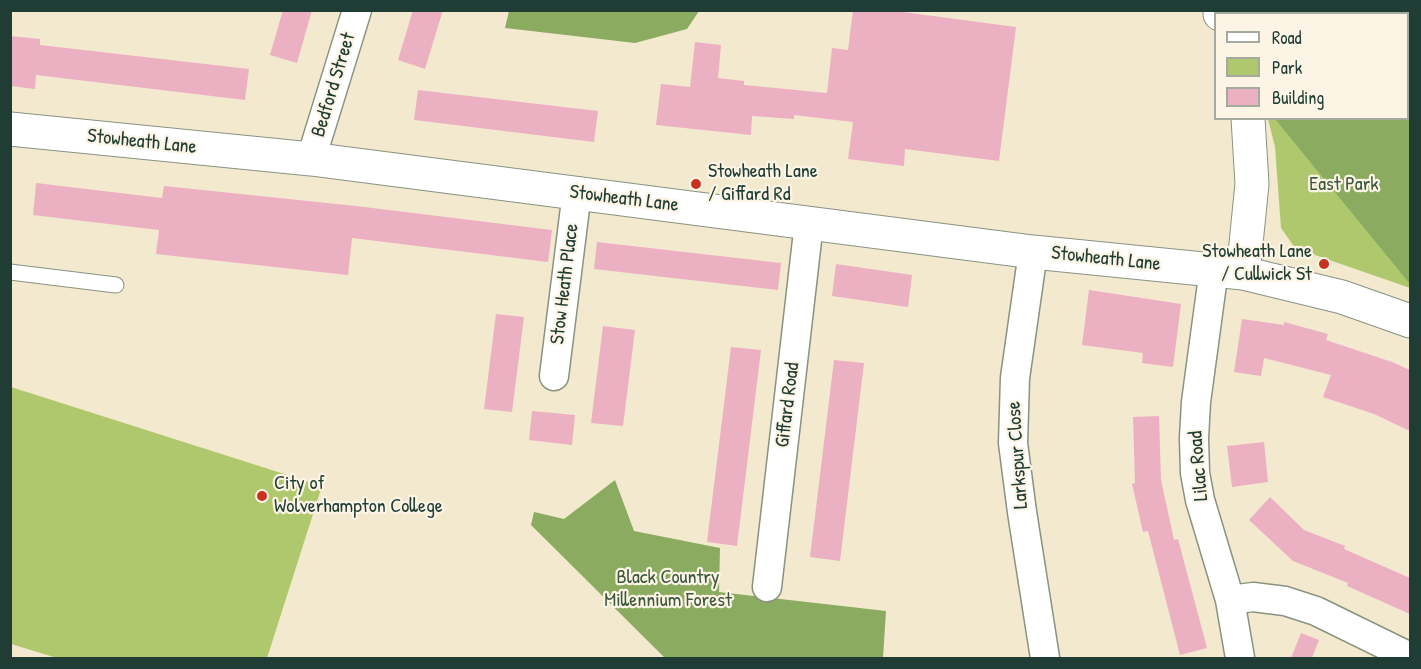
<!DOCTYPE html>
<html>
<head>
<meta charset="utf-8">
<style>
	body { margin:0 }
	#map { position:relative; width:1421px; height:669px; overflow:hidden; background:#f3e9ce; font-family:"Patrick Hand",sans-serif }
	canvas { display:block }
	.frame { position:absolute; inset:0; border:12px solid #1f3d34; pointer-events:none }
	.legend { position:absolute; left:1214px; top:12px; width:195px; height:108px; box-sizing:border-box; background:#fcf5e5; border:2px solid #a4ab9e; margin:0; padding:8px 10px; list-style:none; font-size:18px; color:#1f3d34 }
	.legend li { display:flex; align-items:center; gap:12px; height:30px }
	.legend b { width:30px; border:2px solid #a4ab9e }
</style>
</head>
<body>
<div id="map">
<canvas width="1421" height="669"></canvas>
<div class="frame"></div>
<ul class="legend">
<li><b style="height:8px;background:#fff"></b>Road</li>
<li><b style="height:16px;background:#afc86d"></b>Park</li>
<li><b style="height:16px;background:#ecb0c3"></b>Building</li>
</ul>
</div>
<script>
const g = document.querySelector('canvas').getContext('2d');
g.lineJoin = 'round';
function paint(path, color) {
  g.fillStyle = color;
  g.fill(path, 'evenodd');
}
function toPath(rows) {
  const path = new Path2D();
  for (const r of rows) {
    path.moveTo(r[0], r[1]);
    for (let i = 2; i < r.length; i += 2) path.lineTo(r[i], r[i + 1]);
  }
  return path;
}
function stroke(path, color, width, dash) {
  g.strokeStyle = color;
  g.lineWidth = width;
  g.lineCap = dash ? 'butt' : 'round';
  g.setLineDash(dash || []);
  g.stroke(path);
}
function drawText(font, color, halo, rows, align = 'center') {
  g.font = font + ' "Patrick Hand",sans-serif';
  g.lineWidth = 4.5;
  g.setLineDash([]);
  g.textBaseline = 'middle';
  g.strokeStyle = halo;
  g.fillStyle = color;
  for (const [text, x, y, turn = 0] of rows) {
    g.save();
    g.translate(x, y);
    g.rotate((+turn || 0) * Math.PI / 180);
    g.textAlign = isNaN(turn) ? turn : align;
    if (halo) g.strokeText(text, 0, 0);
    g.fillText(text, 0, 0);
    g.restore();
  }
}
const green = toPath([
	[1250,10,1410,11,1410,288,1295,248,1281,228,1275,147,1268,119,1408,118,1408,14,1250,14],
	[11,387,322,486,267,658,57,658,11,644]
]);
const forest = toPath([
	[509,11,509,10,699,11,687,29,635,43,505,28],
	[1262,11,1410,11,1410,284,1275,119,1408,118,1408,14,1262,14],
	[615,480,634,531,720,548,719,592,886,611,883,658,665,658,531,525,534,512,564,519]
]);
const building = toPath([
	[283,10,312,10,297,63,270,55],
	[413,10,443,10,425,69,398,60],
	[853,10,888,10,1016,27,999,161,905,149,904,166,848,159,853,122,794,115,794,119,752,116,751,135,656,125,661,84,690,87,695,42,721,45,718,78,744,81,744,85,827,93,832,48,848,50],
	[10,36,40,39,40,45,249,69,245,100,36,75,35,89,10,86],
	[418,90,598,111,594,142,414,120],
	[36,183,162,198,164,186,356,206,552,230,548,262,352,238,348,275,156,254,159,230,33,215],
	[597,242,781,263,778,290,594,269],
	[836,264,912,275,908,307,832,296],
	[1089,290,1181,304,1173,367,1142,363,1143,353,1082,345],
	[496,314,524,317,512,412,484,409],
	[1242,319,1284,325,1284,322,1328,334,1326,340,1392,362,1410,370,1410,431,1374,414,1323,397,1331,375,1264,358,1261,376,1234,372],
	[603,326,635,330,623,426,591,423],
	[731,347,761,350,737,546,707,542],
	[834,360,864,363,840,561,810,557],
	[532,411,575,415,572,445,529,440],
	[1159,416,1161,480,1174,540,1178,539,1207,648,1180,655,1148,531,1143,532,1132,484,1135,483,1133,417],
	[1264,442,1268,482,1232,487,1227,446],
	[1270,497,1304,530,1345,546,1344,549,1410,578,1410,614,1347,586,1348,583,1293,561,1249,520],
	[1301,633,1319,640,1312,658,1291,658]
]);
const service = toPath([
	[10,272,116,285]
]);
const minor = toPath([
	[311,159,357,10],
	[1033,252,1015,378,1013,443,1022,512,1045,658],
	[1214,269,1196,402,1194,438,1195,473,1200,500,1230,600,1240,658],
	[554,376,577,192],
	[767,587,809,223],
	[1230,600,1253,597,1285,601,1316,611,1410,657]
]);
const tertiary = toPath([
	[1220,10,1220,14],
	[10,129,311,159,1033,252,1243,273,1342,297,1410,321],
	[1243,273,1252,184,1248,118]
]);
const markers = [
	[696,184,6,"#c8321e"],
	[1324,264,6,"#c8321e"],
	[262,496,6,"#c8321e"]
];
const streetNames = [
	["Bedford Street",334,85,-73],
	["Stowheath Lane",142,142,6],
	["Stowheath Lane",624,199,7],
	["Stowheath Lane",1106,259,6],
	["Stow Heath Place",565,284,-83],
	["Giffard Road",788,405,-83],
	["Larkspur Close",1018,455,-94],
	["Lilac Road",1199,466,-95]
];
const poiNames = [
	["Stowheath Lane",708,172],
	["/ Giffard Rd",708,195],
	["Stowheath Lane",1312,252,"right"],
	["/ Cullwick St",1312,275,"right"],
	["City of",274,484],
	["Wolverhampton College",274,507]
];
const parkNames = [
	["East Park",1344,185],
	["Black Country",668,578],
	["Millennium Forest",668,601]
];
paint(green, '#afc86d');
paint(forest, '#8bac60');
paint(building, '#ecb0c3');
stroke(service, '#899381', 17);
stroke(minor, '#899381', 31);
stroke(tertiary, '#899381', 35);
stroke(service, '#fff', 15);
stroke(minor, '#fff', 28);
stroke(tertiary, '#fff', 33);
for (const [x, y, r, color] of markers) {
  const dot = new Path2D();
  dot.arc(x, y, r, 0, 2 * Math.PI);
  g.fillStyle = color;
  g.fill(dot);
  stroke(dot, '#fcf5e5', 2);
}
drawText('20px', '#1f3d34', '#fcf5e5', streetNames);
drawText('20px', '#1f3d34', '#fcf5e5', poiNames, 'left');
drawText('20px', '#3c593f', '#fcf5e5', parkNames);
</script>
</body>
</html>
